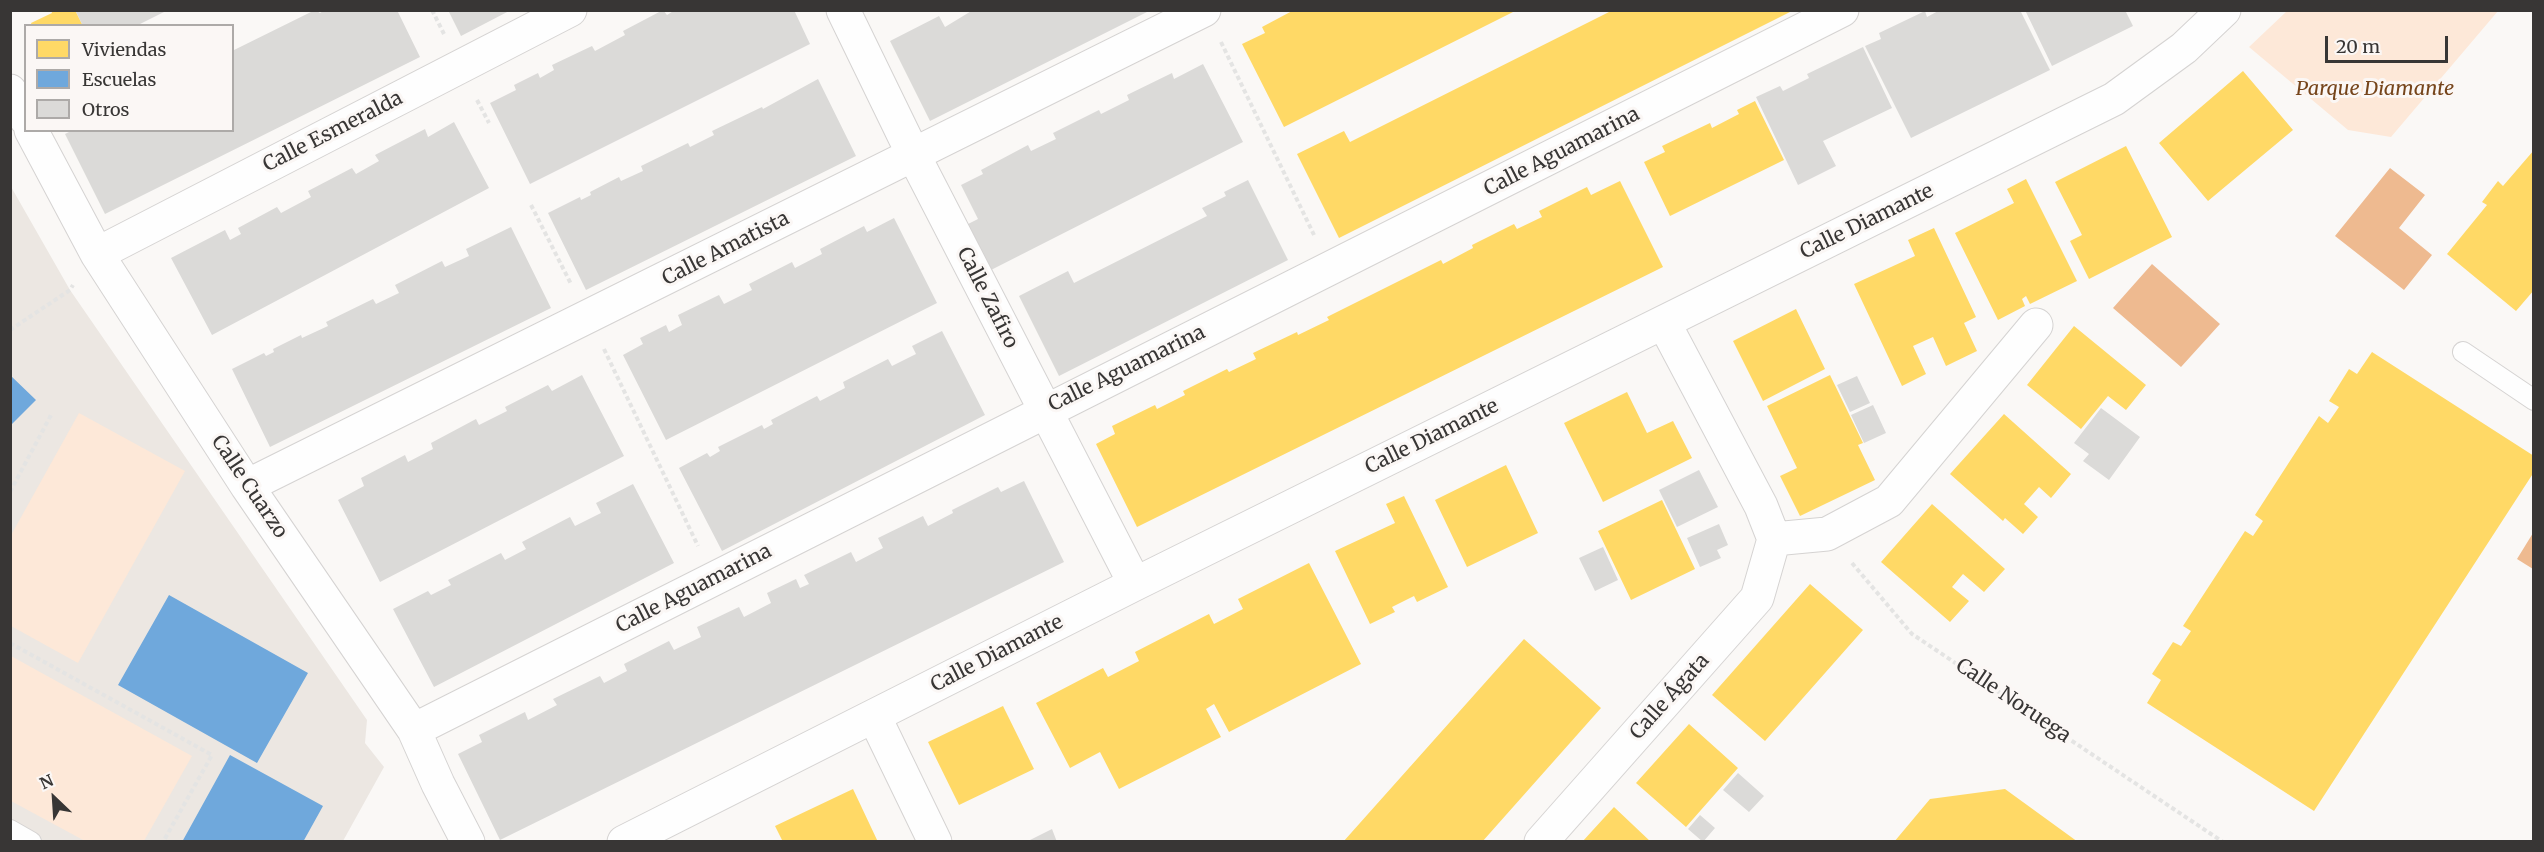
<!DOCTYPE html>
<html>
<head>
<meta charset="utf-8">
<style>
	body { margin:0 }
	#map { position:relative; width:2544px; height:852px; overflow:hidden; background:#faf8f6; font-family:Merriweather,serif }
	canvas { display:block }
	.frame { position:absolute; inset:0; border:12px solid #383635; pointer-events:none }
	.legend { position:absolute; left:24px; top:24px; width:210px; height:108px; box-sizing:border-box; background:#fbf7f5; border:2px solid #adaaa8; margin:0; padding:8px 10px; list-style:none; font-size:18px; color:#383635 }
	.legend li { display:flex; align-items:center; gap:12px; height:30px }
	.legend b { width:30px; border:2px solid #adaaa8 }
	.north { position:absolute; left:24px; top:768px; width:60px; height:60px; -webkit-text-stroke:4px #fbf7f5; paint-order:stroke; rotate:335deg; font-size:16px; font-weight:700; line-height:24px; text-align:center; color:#383635 }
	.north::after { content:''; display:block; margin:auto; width:21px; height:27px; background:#383635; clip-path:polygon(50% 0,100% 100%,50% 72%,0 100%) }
	.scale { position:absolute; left:2325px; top:36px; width:123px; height:27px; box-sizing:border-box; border:3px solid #383635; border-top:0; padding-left:8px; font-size:18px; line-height:21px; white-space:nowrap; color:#383635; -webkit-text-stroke:4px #fbf7f5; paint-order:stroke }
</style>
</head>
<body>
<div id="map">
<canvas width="2544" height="852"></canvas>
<div class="frame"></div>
<ul class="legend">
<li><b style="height:16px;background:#ffd966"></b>Viviendas</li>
<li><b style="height:16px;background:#6fa8dc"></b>Escuelas</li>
<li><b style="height:16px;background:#dbdad8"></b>Otros</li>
</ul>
<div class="north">N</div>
<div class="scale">20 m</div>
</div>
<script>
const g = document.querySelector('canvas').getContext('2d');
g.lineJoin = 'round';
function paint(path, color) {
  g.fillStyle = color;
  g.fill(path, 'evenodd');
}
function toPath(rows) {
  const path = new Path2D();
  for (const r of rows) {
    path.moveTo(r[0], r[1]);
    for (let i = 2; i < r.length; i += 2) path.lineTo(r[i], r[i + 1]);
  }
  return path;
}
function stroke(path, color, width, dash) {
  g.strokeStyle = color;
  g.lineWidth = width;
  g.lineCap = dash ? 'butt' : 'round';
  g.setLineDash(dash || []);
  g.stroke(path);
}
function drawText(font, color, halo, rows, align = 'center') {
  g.font = font + ' Merriweather,serif';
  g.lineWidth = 6;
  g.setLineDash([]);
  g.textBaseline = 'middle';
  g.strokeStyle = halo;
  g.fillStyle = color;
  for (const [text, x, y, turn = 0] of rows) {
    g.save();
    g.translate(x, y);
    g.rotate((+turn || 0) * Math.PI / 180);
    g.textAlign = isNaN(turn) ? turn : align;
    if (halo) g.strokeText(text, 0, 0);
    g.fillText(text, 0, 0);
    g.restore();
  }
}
const built = toPath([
	[10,185,70,290,367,720,365,743,384,767,343,841,11,841]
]);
const green = toPath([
	[2287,11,2287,10,2498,11,2391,137,2348,130,2249,47],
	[79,413,185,471,78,663,11,626,10,537],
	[11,656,192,756,144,841,85,841,11,801]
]);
const water = toPath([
	[2390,168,2425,195,2399,228,2432,255,2404,290,2335,236],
	[2152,264,2220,324,2181,367,2113,308],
	[2533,533,2533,569,2517,559]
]);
const homes = toPath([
	[51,10,75,10,83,26,32,26,31,23,52,13],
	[1294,10,1517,10,1284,127,1242,44,1265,33,1262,27],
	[1613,10,1794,10,1339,238,1297,154,1344,131,1350,142],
	[2243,71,2293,130,2208,201,2159,143],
	[1755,101,1784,160,1670,216,1644,162,1665,152,1662,146,1710,123,1712,128,1739,114,1737,110],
	[2126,146,2172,237,2089,279,2070,241,2082,235,2055,182],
	[2534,150,2534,290,2516,311,2447,254,2487,205,2482,202,2498,181,2503,186],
	[2026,179,2077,281,2030,304,2026,296,2022,299,2025,306,1998,320,1955,233,2014,203,2007,189],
	[1620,181,1663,267,1137,527,1096,444,1115,434,1112,426,1155,405,1157,409,1185,395,1183,391,1227,369,1229,372,1256,359,1253,353,1297,332,1298,335,1329,320,1327,317,1441,260,1443,264,1473,248,1472,245,1514,224,1517,229,1542,217,1539,211,1587,187,1591,195],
	[1934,228,1976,317,1964,323,1977,351,1946,366,1933,337,1913,346,1926,374,1902,386,1854,284,1915,256,1908,240],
	[1796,309,1825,369,1763,401,1733,341],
	[2074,326,2146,385,2126,410,2108,396,2081,429,2027,385],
	[2372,352,2534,456,2534,472,2314,811,2147,703,2161,680,2152,674,2173,642,2181,646,2191,631,2183,626,2245,531,2253,536,2263,521,2255,515,2319,416,2328,423,2339,407,2329,401,2349,369,2357,374],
	[1830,375,1863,443,1858,445,1875,480,1800,516,1780,476,1797,468,1767,406],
	[1627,392,1647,433,1673,421,1692,458,1603,502,1564,423],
	[2004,414,2071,474,2051,498,2039,487,2024,504,2038,517,2023,534,2005,518,2003,521,1950,474],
	[1506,465,1538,533,1467,567,1435,500],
	[1404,496,1448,587,1417,602,1414,596,1392,607,1395,612,1370,624,1335,551,1395,523,1386,504],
	[1662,500,1695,569,1631,600,1598,531],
	[1932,504,2005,569,1984,592,1963,574,1952,587,1969,601,1950,622,1881,562],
	[1309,563,1361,664,1229,732,1214,704,1206,709,1221,737,1119,789,1100,752,1070,768,1036,703,1103,668,1108,677,1139,661,1135,652,1209,614,1214,624,1243,609,1238,599],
	[1810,584,1863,630,1765,741,1712,695],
	[1524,639,1601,708,1482,842,1343,842],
	[1003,706,1034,769,959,805,928,742],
	[1689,724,1738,768,1686,827,1636,783],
	[853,789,878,842,783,842,775,826],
	[2005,789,2078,842,1894,842,1930,799],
	[1614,807,1651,842,1582,842]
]);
const schools = toPath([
	[10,375,36,400,10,426],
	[169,595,308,673,257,763,118,685],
	[230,755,323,806,303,842,182,842]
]);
const building = toPath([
	[75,10,168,10,136,26,83,26],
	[315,10,320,13,325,10,397,10,420,57,105,214,65,134,73,130,232,130,232,51],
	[448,10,511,10,461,36],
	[663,10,667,15,675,10,794,10,810,44,530,184,490,103,516,90,514,85,538,73,540,78,554,70,552,65,592,46,595,51,625,35,623,31],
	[973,10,1151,10,930,121,890,41,939,16,945,27],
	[1940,10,2020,10,2050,70,1911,138,1865,46,1881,39,1879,33,1925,11,1927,17],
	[2025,10,2125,10,2133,26,2052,66],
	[1863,47,1892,108,1823,141,1836,166,1798,185,1756,97,1780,86,1783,91,1809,78,1807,74],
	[1203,64,1243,142,991,270,968,224,978,219,961,185,983,174,981,170,1028,145,1031,151,1056,139,1053,133,1099,110,1101,114,1129,100,1127,95,1172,73,1174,79],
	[818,79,856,156,586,290,548,213,580,197,581,200,591,195,590,192,619,177,621,181,643,171,641,166,688,143,690,147,714,135,712,131,762,107,763,109],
	[454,122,489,188,212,335,171,258,225,230,230,240,241,234,238,228,277,207,281,213,311,197,308,191,352,168,356,174,379,161,375,155,425,129,428,137],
	[1248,180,1288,260,1059,376,1019,296,1068,271,1074,283,1207,216,1202,208,1226,196,1224,192],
	[894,218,937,303,666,440,623,355,643,344,640,338,666,325,669,332,682,325,678,315,719,295,724,304,752,290,749,284,792,262,795,268,822,254,820,249,864,226,867,232],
	[511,227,551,308,270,447,232,369,264,353,266,356,274,352,273,349,301,335,302,338,328,326,326,322,373,299,376,304,399,293,395,285,442,261,445,267,469,256,466,249],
	[942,331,985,415,722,551,679,468,707,453,710,457,720,451,718,447,762,425,764,429,773,424,771,420,817,396,820,401,845,388,843,382,888,359,892,366,916,354,912,346],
	[582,375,624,456,380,582,338,500,364,486,361,478,405,455,408,462,433,449,431,443,476,419,479,425,507,411,505,407,548,385,552,391],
	[1857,376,1870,403,1850,412,1837,385],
	[1873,405,1886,433,1864,443,1851,415],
	[2101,408,2140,437,2109,480,2083,461,2089,454,2074,443],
	[1699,470,1718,507,1677,527,1659,490],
	[1024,481,1064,562,500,840,458,754,482,742,479,735,525,712,528,720,557,705,553,699,600,676,604,683,627,671,624,664,669,641,674,650,701,637,697,627,739,607,744,617,771,603,767,593,796,579,800,588,809,584,804,575,851,552,856,562,883,548,878,538,923,516,928,526,953,513,952,510,998,487,1001,492],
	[633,484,674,563,434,687,393,609,428,591,431,595,451,585,448,580,501,553,505,560,526,549,522,542,570,517,575,526,601,513,596,503],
	[1719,524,1728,545,1717,550,1721,558,1700,567,1687,538],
	[1603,547,1618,580,1595,591,1579,558],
	[1738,773,1764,796,1749,812,1723,790],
	[1700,815,1715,828,1703,842,1688,829],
	[1052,829,1057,842,1026,842]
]);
const path = toPath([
	[432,10,444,34],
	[2367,10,2371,10],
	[1221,42,1314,235],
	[477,100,489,123],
	[531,205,571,284],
	[10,330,70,290,73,285],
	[604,349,698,546],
	[10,492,51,415],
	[1852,563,1912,634,2223,842],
	[10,643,212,755,163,842]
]);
const service = toPath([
	[2463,352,2534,400],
	[10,830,31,842]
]);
const minor = toPath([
	[843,10,913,154,1135,584],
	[10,91,26,119],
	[31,130,97,254,247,486,414,730,438,784,468,842],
	[97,254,570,10],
	[247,486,1204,10],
	[1774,539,1827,534,1889,501,2036,325],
	[874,716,935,842],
	[414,730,1842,10],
	[624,842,1135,584,2114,99,2184,48,2224,10],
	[1541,842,1757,598,1774,539,1761,506,1664,323]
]);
const parkNames = [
	["Parque Diamante",2375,89]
];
const streetNames = [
	["Calle Esmeralda",333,132,-27],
	["Calle Aguamarina",1562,152,-27],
	["Calle Diamante",1867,222,-26],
	["Calle Amatista",726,249,-27],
	["Calle Zafiro",987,298,63],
	["Calle Aguamarina",1127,369,-26],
	["Calle Diamante",1432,437,-26],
	["Calle Cuarzo",249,487,56],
	["Calle Aguamarina",694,589,-27],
	["Calle Diamante",997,654,-27],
	["Calle Ágata",1670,697,-48],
	["Calle Noruega",2013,701,34]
];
paint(built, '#ece7e2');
paint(green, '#fde8d8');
paint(water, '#eeba90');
paint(homes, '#ffd966');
paint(schools, '#6fa8dc');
paint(building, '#dbdad8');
stroke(service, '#d5d3d2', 22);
stroke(minor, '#d5d3d2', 35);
stroke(path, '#e4e4e3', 4, [4.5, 3]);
stroke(service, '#fefefe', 20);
stroke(minor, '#fefefe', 33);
drawText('italic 20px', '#76451b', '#fbf7f5', parkNames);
drawText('20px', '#383635', '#fbf7f5', streetNames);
</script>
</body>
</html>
